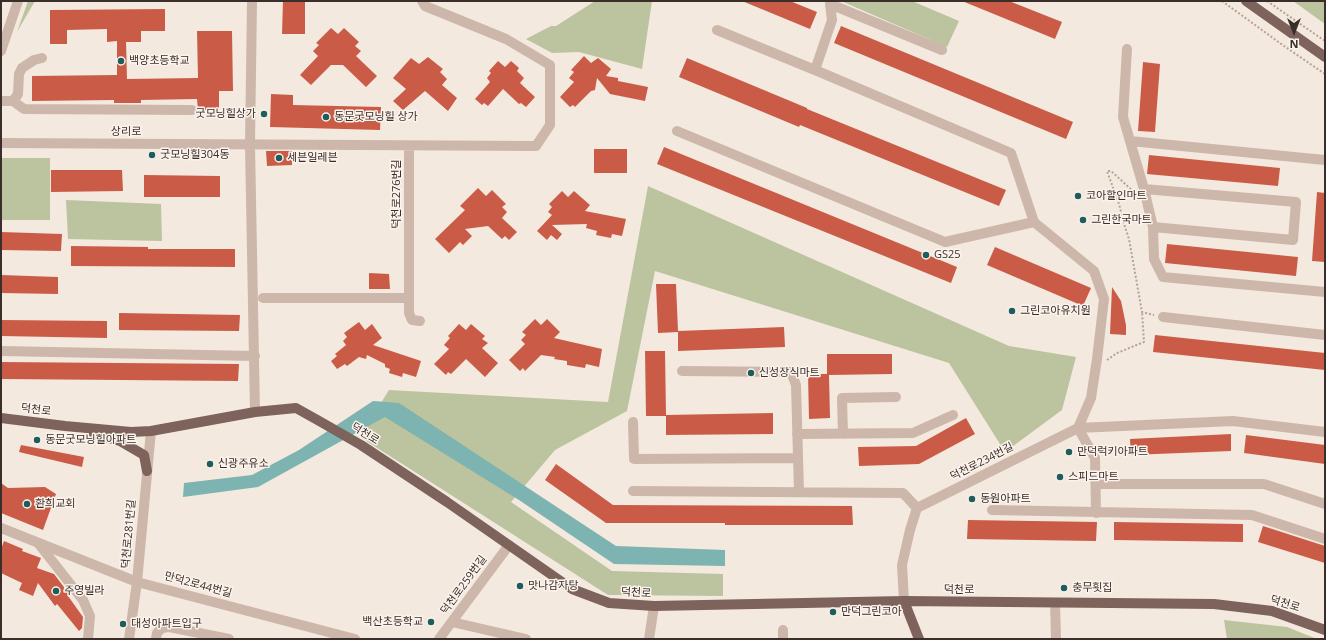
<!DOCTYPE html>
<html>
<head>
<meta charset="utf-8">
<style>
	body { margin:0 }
	#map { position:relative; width:1326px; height:640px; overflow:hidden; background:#f4e9df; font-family:"Open Sans",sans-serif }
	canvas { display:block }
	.frame { position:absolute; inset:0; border:2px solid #3a2e2a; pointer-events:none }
	.north { position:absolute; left:1274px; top:12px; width:40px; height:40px; -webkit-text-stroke:3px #fbf3ec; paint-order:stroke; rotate:180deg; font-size:11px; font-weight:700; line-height:16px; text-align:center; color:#3a2e2a }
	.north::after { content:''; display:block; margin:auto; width:14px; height:18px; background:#3a2e2a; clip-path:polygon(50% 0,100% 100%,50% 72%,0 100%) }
</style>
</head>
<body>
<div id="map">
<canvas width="1326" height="640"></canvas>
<div class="frame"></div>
<div class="north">N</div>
</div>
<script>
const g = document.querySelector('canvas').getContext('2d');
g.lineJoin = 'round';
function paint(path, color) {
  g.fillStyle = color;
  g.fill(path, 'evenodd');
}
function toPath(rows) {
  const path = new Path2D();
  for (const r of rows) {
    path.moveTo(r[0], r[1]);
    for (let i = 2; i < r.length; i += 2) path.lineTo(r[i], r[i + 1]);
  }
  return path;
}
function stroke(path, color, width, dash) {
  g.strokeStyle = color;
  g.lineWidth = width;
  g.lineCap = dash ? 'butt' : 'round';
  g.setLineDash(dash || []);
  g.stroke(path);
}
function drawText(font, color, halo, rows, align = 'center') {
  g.font = font + ' "Open Sans","Noto Sans KR",sans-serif';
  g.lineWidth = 3;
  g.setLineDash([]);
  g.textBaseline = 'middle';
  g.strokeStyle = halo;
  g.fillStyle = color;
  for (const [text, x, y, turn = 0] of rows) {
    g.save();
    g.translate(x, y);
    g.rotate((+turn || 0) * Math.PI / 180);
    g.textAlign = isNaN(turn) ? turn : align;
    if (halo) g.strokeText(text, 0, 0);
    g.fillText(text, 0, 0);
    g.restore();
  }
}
const green = toPath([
	[28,1,35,1,17,32],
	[595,1,652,1,642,69,579,52,552,53,526,39,551,26,556,26],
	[841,1,912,1,959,21,947,47],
	[1293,1,1325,1,1325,24],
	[1,158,50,158,50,220,1,220],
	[648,186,1009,346,1076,357,1062,410,1005,452,949,363,655,271,627,411,555,450,511,502,612,571,723,574,723,596,608,595,360,437,389,390,608,402],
	[66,200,161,204,162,241,68,239],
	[1224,620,1287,627,1317,639,1227,639]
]);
const water = toPath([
	[373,401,399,403,616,546,725,550,725,566,614,564,519,500,385,417,258,487,183,497,184,483,252,475,299,450]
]);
const building = toPath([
	[283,1,305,1,305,34,282,34],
	[742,1,790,1,817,12,810,29],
	[962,1,1009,1,1062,22,1055,39],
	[165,9,165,31,141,31,141,42,126,42,127,79,198,78,197,31,232,31,233,91,219,91,219,110,198,110,197,99,141,100,141,103,114,103,114,100,32,101,32,76,117,75,117,41,107,42,107,29,67,30,67,44,50,44,50,10],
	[841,26,1073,122,1066,139,834,43],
	[331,28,338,34,344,28,359,42,355,46,361,51,356,56,377,76,366,87,343,65,331,65,311,85,300,75,318,56,313,51,319,45,316,43],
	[584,56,591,63,598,58,611,69,606,76,618,78,618,81,648,87,645,101,610,94,597,78,595,90,591,91,575,107,573,105,570,107,560,97,574,82,569,78,574,72,571,70],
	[428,57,443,69,440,72,447,79,442,85,457,98,448,111,425,91,403,110,393,101,406,89,393,78,411,58,419,64],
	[687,58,807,108,807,109,1006,190,999,206,800,125,799,127,679,77],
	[498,61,505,67,511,61,519,68,517,71,524,78,520,83,535,97,526,107,521,103,519,104,503,89,488,106,484,103,482,105,475,99,490,82,487,78,491,73,489,71],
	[1143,62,1160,64,1155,132,1138,131],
	[271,94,293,95,293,105,381,107,380,130,270,127],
	[664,147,957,267,951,283,657,164],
	[594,149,627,149,627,173,594,173],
	[266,151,292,151,292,165,267,166],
	[1149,155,1280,168,1278,186,1147,174],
	[51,170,122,170,123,191,51,192],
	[144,175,220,176,220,197,144,197],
	[478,188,486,196,492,190,506,204,502,207,507,212,502,218,517,232,509,240,505,236,502,239,488,226,465,229,472,236,463,245,460,242,449,253,435,239,465,210,460,206],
	[562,191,568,197,574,191,590,205,585,211,626,219,622,236,612,234,611,238,596,235,597,231,586,228,587,224,552,225,562,234,557,240,551,235,547,240,537,231,552,215,548,212,552,207,549,204],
	[1317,192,1325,193,1325,262,1312,261],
	[1,232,62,234,61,251,1,250],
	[1167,244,1298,257,1296,276,1165,263],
	[71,246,148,247,148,249,235,249,235,267,71,266],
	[995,247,1091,288,1083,306,987,265],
	[369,273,389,274,390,289,369,289],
	[1,275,58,277,58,294,1,293],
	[656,284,676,284,678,331,784,327,785,347,678,351,678,332,658,333],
	[1112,287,1121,301,1126,325,1126,335,1110,334],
	[119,313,240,315,239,331,119,330],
	[535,319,541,325,547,319,560,332,554,338,602,349,599,367,586,364,585,368,567,365,567,361,554,359,555,357,541,355,525,371,523,368,520,371,509,360,525,344,521,340,526,335,522,332],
	[1,320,107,321,107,338,1,336],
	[359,322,365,330,372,324,382,338,373,345,421,361,416,377,403,373,402,377,389,373,390,369,385,367,385,364,367,355,366,359,359,357,347,366,345,364,337,369,331,361,337,356,335,354,346,345,343,341,347,337,344,333],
	[459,324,466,330,471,324,485,336,482,339,488,343,482,348,498,363,485,377,466,359,451,374,448,372,446,375,434,364,449,349,444,345,450,338,448,336],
	[1155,335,1325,353,1325,370,1153,352],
	[645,351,665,351,666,415,773,413,773,434,666,435,666,416,646,416],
	[827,354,892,354,892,374,829,375,830,418,809,419,808,374,827,374],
	[1,362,239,364,238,381,1,379],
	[966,418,975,434,919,464,859,466,858,447,916,446],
	[1231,434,1231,451,1131,455,1130,439],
	[1246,435,1325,445,1325,464,1244,453],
	[21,445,84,457,82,467,19,452],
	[556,464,613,505,852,506,853,525,725,525,725,523,606,523,545,480],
	[1,483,8,488,45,487,56,494,43,530,1,513],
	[968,520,1097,522,1096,541,967,539],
	[1114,522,1243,524,1243,542,1114,540],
	[1263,526,1325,546,1325,563,1258,542],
	[4,541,23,549,22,551,41,558,37,568,54,574,70,595,68,596,83,617,82,628,79,631,57,604,55,606,38,583,33,596,19,590,22,583,1,573,1,549]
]);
const path = toPath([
	[1222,1,1284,46,1325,74],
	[1267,1,1325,41],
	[1134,192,1111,171,1107,171,1119,204,1124,224,1129,239,1142,312,1154,315],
	[1107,360,1117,353,1144,342,1142,312]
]);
const minor = toPath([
	[252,1,250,145,255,412],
	[830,4,942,50],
	[717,30,815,70,1011,153,1034,222,1094,271,1104,299,1097,359,1091,398,1078,428,917,508,910,530,902,565,904,601],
	[1127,49,1123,117,1144,189,1153,227,1154,259,1163,277,1325,292],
	[1,51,18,1],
	[815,70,832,20,830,4,831,1],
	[1,101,13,101,24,109,192,110],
	[13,101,18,94,19,74,22,68,34,60,42,58],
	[677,131,945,242,1034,222],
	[1130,141,1325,160],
	[1,143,536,146,550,125,550,65,506,39,425,6,422,1],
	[409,146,409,313,412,320,420,321],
	[1144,189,1296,202,1293,240,1153,227],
	[263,298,409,298],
	[1163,317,1325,335],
	[1,351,255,356],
	[682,371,791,372,796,385,799,492],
	[633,422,634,459,798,458],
	[797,434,913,433,953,415],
	[843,434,842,398,896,397],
	[1096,484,1264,484,1325,504],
	[633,491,903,493,917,508],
	[992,510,1252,515,1325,539],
	[1096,513,1095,458,1078,428,1233,421,1325,432],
	[1,528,137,582,355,639],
	[38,543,83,600,90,616,88,639],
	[1055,603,1056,639],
	[452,622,526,639],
	[783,630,783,639],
	[129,639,137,582,151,431],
	[156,639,157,633,162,628,169,627,229,639],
	[439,639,509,545],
	[649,639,654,606]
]);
const major = toPath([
	[1246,1,1325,57],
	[1,418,65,426,131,432,151,431,255,412,296,408,321,422,361,445,447,502,572,589,609,603,654,606,904,601,1214,604,1272,611,1325,630],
	[94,434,120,441,144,455,147,471],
	[904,601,919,639]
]);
const markers = [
	[121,61,4,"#1d5e5d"],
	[264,114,4,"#1d5e5d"],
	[326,117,4,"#1d5e5d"],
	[152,155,4,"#1d5e5d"],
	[279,158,4,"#1d5e5d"],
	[1078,196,4,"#1d5e5d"],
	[1083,220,4,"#1d5e5d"],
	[926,255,4,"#1d5e5d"],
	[1012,311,4,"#1d5e5d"],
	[751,373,4,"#1d5e5d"],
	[37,440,4,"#1d5e5d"],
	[1069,452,4,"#1d5e5d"],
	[210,464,4,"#1d5e5d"],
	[1060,477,4,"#1d5e5d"],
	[972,499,4,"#1d5e5d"],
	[27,504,4,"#1d5e5d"],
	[520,586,4,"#1d5e5d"],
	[1064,588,4,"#1d5e5d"],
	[56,591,4,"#1d5e5d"],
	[833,612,4,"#1d5e5d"],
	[431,622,4,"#1d5e5d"],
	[123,624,4,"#1d5e5d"]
];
const poiNames = [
	["백양초등학교",129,61],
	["굿모닝힐상가",256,114,"right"],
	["동문굿모닝힐 상가",334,117],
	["굿모닝힐304동",160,155],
	["세븐일레븐",287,158],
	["코아할인마트",1086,196],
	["그린한국마트",1091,220],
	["GS25",934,255],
	["그린코아유치원",1020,311],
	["신성장식마트",759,373],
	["동문굿모닝힐아파트",45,440],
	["만덕럭키아파트",1077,452],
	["신광주유소",218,464],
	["스피드마트",1068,477],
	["동원아파트",980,499],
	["환희교회",35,504],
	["맛나감자탕",528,586],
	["충무횟집",1072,588],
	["주영빌라",64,591],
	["만덕그린코아",841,612],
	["백산초등학교",423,622,"right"],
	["대성아파트입구",131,624]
];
const streetNames = [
	["상리로",126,132],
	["덕천로276번길",397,194,-90],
	["덕천로",36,410,7],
	["덕천로",365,434,32],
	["덕천로234번길",982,462,-27],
	["덕천로281번길",129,534,-85],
	["만덕2로44번길",198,585,15],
	["덕천로259번길",464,585,-54],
	["덕천로",959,590],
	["덕천로",636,593,3],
	["덕천로",1285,604,17]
];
paint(green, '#bbc49e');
paint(water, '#7db3b0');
paint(building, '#ca5c47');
stroke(path, '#b9a194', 2, [2, 2]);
stroke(minor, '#cdb7aa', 10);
stroke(major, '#7d635b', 10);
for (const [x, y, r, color] of markers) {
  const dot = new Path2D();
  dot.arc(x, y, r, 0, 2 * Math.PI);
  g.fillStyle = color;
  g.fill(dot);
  stroke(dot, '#fbf3ec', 1.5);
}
drawText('11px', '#3a2e2a', '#fbf3ec', poiNames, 'left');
drawText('11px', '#3a2e2a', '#fbf3ec', streetNames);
</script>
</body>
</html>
